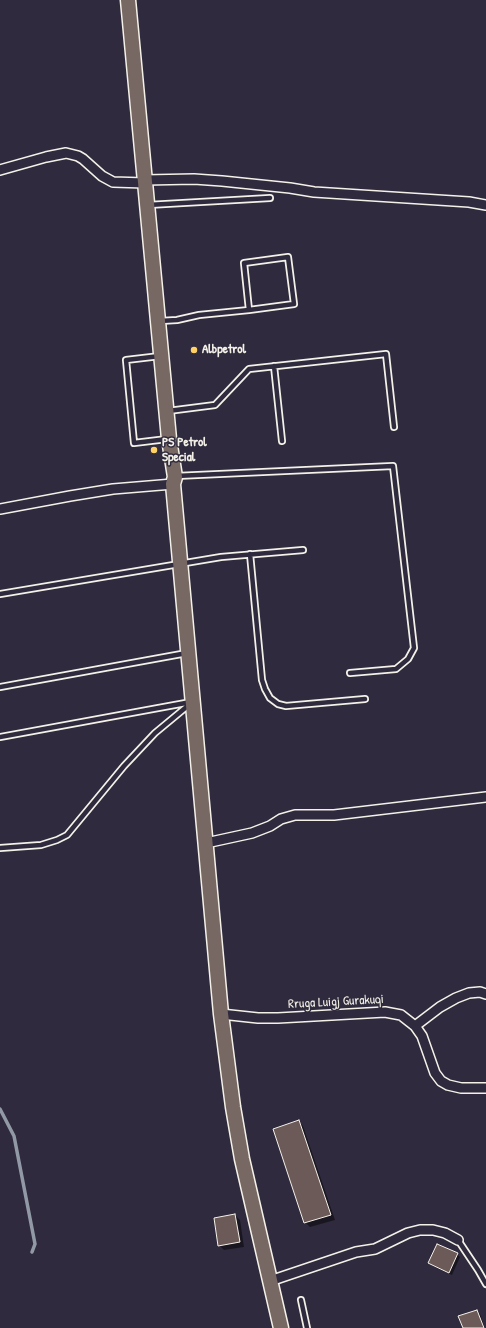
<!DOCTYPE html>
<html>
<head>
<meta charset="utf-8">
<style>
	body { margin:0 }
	canvas { display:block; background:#2f2a3d }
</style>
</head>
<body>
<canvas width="486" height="1328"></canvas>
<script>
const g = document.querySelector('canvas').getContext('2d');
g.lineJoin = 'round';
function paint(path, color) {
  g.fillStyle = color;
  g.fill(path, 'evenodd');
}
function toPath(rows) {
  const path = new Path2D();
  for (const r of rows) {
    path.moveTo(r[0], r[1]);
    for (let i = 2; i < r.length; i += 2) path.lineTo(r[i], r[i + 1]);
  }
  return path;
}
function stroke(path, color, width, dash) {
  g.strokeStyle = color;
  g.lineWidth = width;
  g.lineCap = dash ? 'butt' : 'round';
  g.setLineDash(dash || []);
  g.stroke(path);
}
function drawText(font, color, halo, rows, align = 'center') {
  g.font = font + ' "Patrick Hand",sans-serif';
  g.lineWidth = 3;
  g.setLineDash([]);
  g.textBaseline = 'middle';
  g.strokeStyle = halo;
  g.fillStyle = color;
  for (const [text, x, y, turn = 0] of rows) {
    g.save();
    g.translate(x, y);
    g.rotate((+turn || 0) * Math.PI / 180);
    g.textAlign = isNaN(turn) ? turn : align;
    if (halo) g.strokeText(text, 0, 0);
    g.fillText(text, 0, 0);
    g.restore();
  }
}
const shadow = toPath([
	[298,1121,303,1126,335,1220,310,1227,305,1222],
	[235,1215,240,1220,244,1247,224,1250,219,1245],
	[457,1254,460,1257,452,1275,433,1266,429,1263],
	[477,1311,480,1314,485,1328,464,1328]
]);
const stream = toPath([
	[0,1109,14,1136,35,1244,32,1252]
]);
const building = toPath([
	[299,1120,331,1215,304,1223,273,1129,299,1120],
	[235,1214,240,1242,218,1246,214,1218,235,1214],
	[437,1244,458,1253,449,1273,428,1263,437,1244],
	[477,1310,484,1328,463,1328,458,1316,477,1310]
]);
const lane = toPath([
	[148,205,270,198],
	[160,321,177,320,199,315,249,310,294,304,288,257,244,263,249,310],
	[160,356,126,360,134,443,167,439],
	[274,366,282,441],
	[168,411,215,405,249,369,386,354,394,427],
	[176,476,393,466,414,648,408,659,396,669,350,673],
	[250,554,262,680,265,689,270,698,278,704,286,706,365,699],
	[0,594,221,557,303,550],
	[0,687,187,653],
	[0,737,191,702],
	[0,848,41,845,57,840,67,835,124,766,155,733,190,704],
	[458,1240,478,1270,486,1284],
	[301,1300,307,1328]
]);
const street = toPath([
	[0,170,46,157,66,153,78,156,83,159,102,176,113,182,145,183],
	[145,180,194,179,222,181,290,188,314,192,469,202,486,205],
	[0,509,70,496,113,489,173,484],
	[206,843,252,833,270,826,281,819,295,815,334,815,486,797],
	[221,1014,258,1018,278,1018,385,1012,401,1015,415,1026,440,1007,456,998,469,993,480,992,486,994],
	[415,1026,422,1036,435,1073,441,1081,448,1085,461,1088,486,1088],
	[270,1281,356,1252,375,1249,408,1233,420,1230,433,1230,445,1233,458,1240]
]);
const primary = toPath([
	[128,0,169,439,175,477,173,484,221,1014,233,1107,242,1159,281,1328]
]);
const markers = [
	[194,350,4,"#ffd166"],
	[154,450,4,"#ffd166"]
];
const poiNames = [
	["Albpetrol",202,350],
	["PS Petrol",162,443],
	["Special",162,458]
];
const streetNames = [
	["Rruga Luigj Gurakuqi",336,1002,-3]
];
paint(shadow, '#0007');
stroke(stream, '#9299a6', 3.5);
paint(building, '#6c5a59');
stroke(building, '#f4f1e8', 1);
stroke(lane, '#f4f1e8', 8);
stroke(street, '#f4f1e8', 12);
stroke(primary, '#f4f1e8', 17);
stroke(lane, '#2f2a3d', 4.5);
stroke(street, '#2f2a3d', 9);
stroke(primary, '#776864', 14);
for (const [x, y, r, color] of markers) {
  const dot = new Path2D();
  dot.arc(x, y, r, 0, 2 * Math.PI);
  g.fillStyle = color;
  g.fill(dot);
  stroke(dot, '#2f2a3d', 1.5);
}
drawText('bold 13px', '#f4f1e8', '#2f2a3d', poiNames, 'left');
drawText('13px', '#f4f1e8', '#2f2a3d', streetNames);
</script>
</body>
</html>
